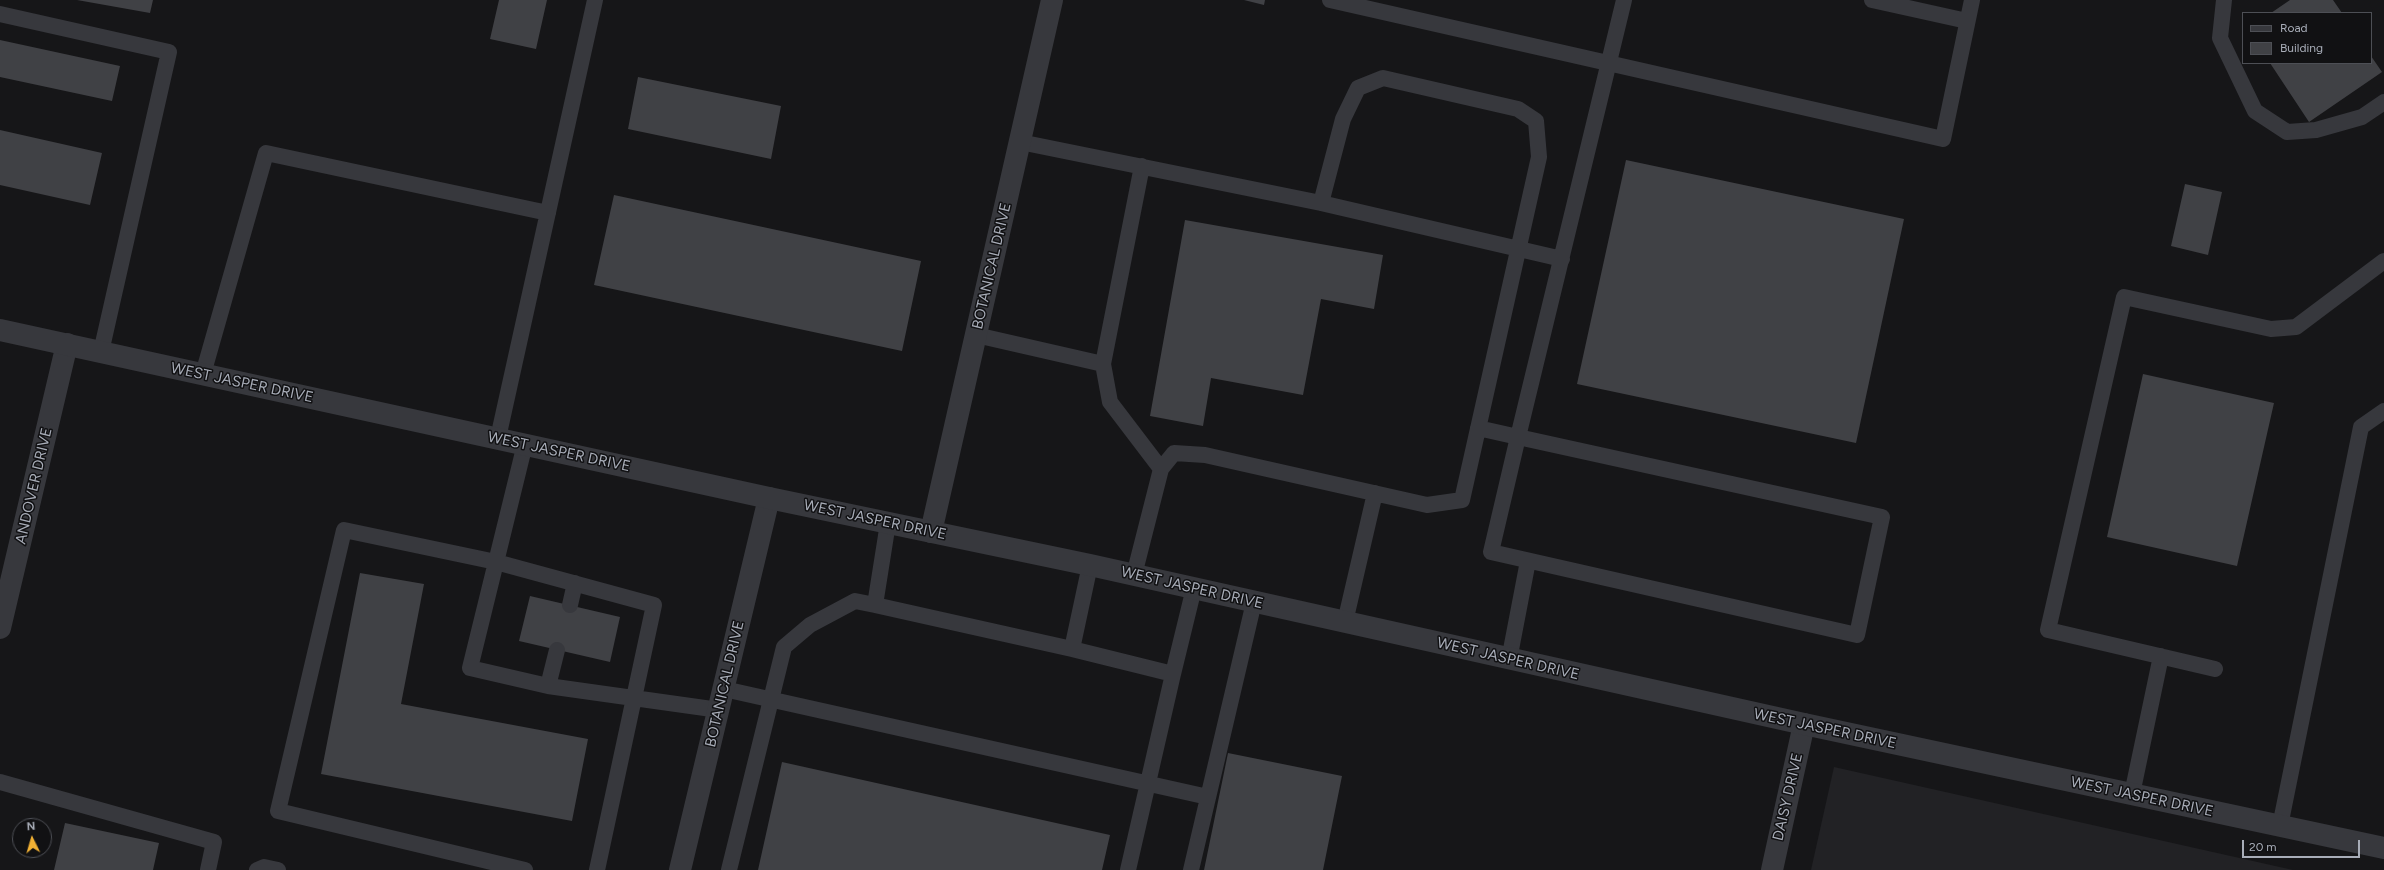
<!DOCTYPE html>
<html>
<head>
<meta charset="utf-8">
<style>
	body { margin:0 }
	#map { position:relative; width:2384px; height:870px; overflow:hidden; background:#161618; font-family:Figtree,sans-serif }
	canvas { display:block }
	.legend { position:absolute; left:2242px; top:12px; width:130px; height:52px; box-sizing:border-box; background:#111113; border:1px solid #4d4f55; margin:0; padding:5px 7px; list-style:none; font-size:12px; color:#a8adb8 }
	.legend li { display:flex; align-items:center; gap:8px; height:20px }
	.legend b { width:20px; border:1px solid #4d4f55 }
	.north { position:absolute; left:12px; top:818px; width:40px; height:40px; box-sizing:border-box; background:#111113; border:1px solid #4d4f55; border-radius:50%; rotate:355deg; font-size:11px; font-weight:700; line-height:16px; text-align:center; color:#a8adb8 }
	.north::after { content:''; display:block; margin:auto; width:14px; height:18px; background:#f2b134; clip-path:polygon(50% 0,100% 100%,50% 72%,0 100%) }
	.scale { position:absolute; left:2242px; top:840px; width:118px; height:18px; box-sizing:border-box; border:2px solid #a8adb8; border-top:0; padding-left:5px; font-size:12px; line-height:14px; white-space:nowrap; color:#a8adb8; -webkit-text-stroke:3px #111113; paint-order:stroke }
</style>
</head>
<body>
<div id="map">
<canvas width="2384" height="870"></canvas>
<ul class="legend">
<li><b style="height:5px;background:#37383d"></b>Road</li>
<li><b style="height:11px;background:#404145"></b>Building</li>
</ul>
<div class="north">N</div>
<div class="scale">20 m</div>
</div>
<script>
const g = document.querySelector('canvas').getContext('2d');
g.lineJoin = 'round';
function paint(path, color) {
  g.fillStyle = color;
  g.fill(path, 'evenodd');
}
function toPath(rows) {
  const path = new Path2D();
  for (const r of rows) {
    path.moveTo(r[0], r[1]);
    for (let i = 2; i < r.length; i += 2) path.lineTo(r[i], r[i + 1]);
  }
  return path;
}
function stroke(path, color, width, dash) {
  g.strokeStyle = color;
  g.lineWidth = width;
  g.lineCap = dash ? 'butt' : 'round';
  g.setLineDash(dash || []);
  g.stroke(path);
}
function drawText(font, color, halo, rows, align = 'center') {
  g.font = font + ' Figtree,sans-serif';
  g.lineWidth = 3;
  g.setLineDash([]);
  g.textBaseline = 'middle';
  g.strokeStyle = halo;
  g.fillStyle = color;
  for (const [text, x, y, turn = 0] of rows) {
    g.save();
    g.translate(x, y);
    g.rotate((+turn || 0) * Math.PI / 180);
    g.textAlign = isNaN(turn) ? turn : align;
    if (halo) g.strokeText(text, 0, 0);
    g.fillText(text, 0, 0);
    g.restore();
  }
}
const built = toPath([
	[1834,767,2293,870,1811,870]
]);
const building = toPath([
	[77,0,153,0,150,13],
	[499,0,547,0,536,49,490,39],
	[1244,0,1265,0,1264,5],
	[2290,0,2333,0,2342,13,2271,13],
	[0,40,120,66,112,101,0,77],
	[2371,56,2382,72,2309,122,2270,63,2371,63],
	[638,77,781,106,771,159,628,129],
	[0,130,102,153,90,205,0,185],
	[1626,160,1904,219,1856,443,1577,384],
	[2185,184,2222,192,2208,255,2171,246],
	[614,195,921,261,902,351,594,285],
	[1185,220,1383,255,1374,309,1321,299,1303,395,1211,378,1203,426,1150,416],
	[2143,374,2274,403,2237,566,2107,537],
	[360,573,424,584,401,704,588,739,572,821,321,774],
	[530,596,620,617,610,662,519,641],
	[1228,753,1342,776,1323,870,1204,870],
	[782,762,1110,835,1102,870,758,870],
	[65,823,159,843,153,870,54,870]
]);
const service = toPath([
	[1330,0,1943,139,1972,0],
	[1872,0,1967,21],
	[2224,0,2220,38,2255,111,2287,132,2316,130,2362,117,2384,102],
	[0,14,169,52,101,352],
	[1020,142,1321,203,1562,259],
	[1142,166,1103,364,1110,402,1161,469],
	[976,335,1103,364],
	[203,374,266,153,548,213],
	[1478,428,1518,437,1882,517,1857,635,1491,552,1518,437,1624,0],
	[498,438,595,0],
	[525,444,470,668,548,686,719,710],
	[888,523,875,605,1072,649,1090,565],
	[1134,575,1161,469,1174,453,1205,455,1427,505,1462,500,1539,157,1536,121,1518,109,1383,78,1358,88,1343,119,1321,203],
	[570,605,575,583],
	[1345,622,1375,493],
	[1072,649,1173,674,1194,588],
	[1509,660,1528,561],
	[2215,669,2048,630,2124,297,2271,329,2296,327,2384,261],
	[548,686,557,650],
	[724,689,1208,797],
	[0,782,214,842,208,870],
	[2132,794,2161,656],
	[2280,826,2361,427,2384,411],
	[257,870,264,867,278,870],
	[525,870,278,811,344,530,496,562,654,605,597,870],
	[729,870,784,647,810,625,855,601,875,605],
	[1128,870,1173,674],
	[1191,870,1254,602]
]);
const minor = toPath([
	[931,532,1052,0],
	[0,628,67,344],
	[680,870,769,498],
	[1772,870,1804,724]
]);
const tertiary = toPath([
	[0,330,769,498,1090,565,1804,724,2384,848]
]);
const streetNames = [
	["BOTANICAL DRIVE",992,266,-77],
	["WEST JASPER DRIVE",242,383,12],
	["WEST JASPER DRIVE",559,452,12],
	["ANDOVER DRIVE",34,486,-77],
	["WEST JASPER DRIVE",875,520,12],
	["WEST JASPER DRIVE",1192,588,13],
	["WEST JASPER DRIVE",1508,659,13],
	["BOTANICAL DRIVE",725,684,-77],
	["WEST JASPER DRIVE",1825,729,12],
	["DAISY DRIVE",1788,797,-77],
	["WEST JASPER DRIVE",2142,797,12]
];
paint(built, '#222225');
paint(building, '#404145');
stroke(service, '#37383d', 16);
stroke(minor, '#37383d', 22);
stroke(tertiary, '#37383d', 22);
drawText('15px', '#a8adb8', '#111113', streetNames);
</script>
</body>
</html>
